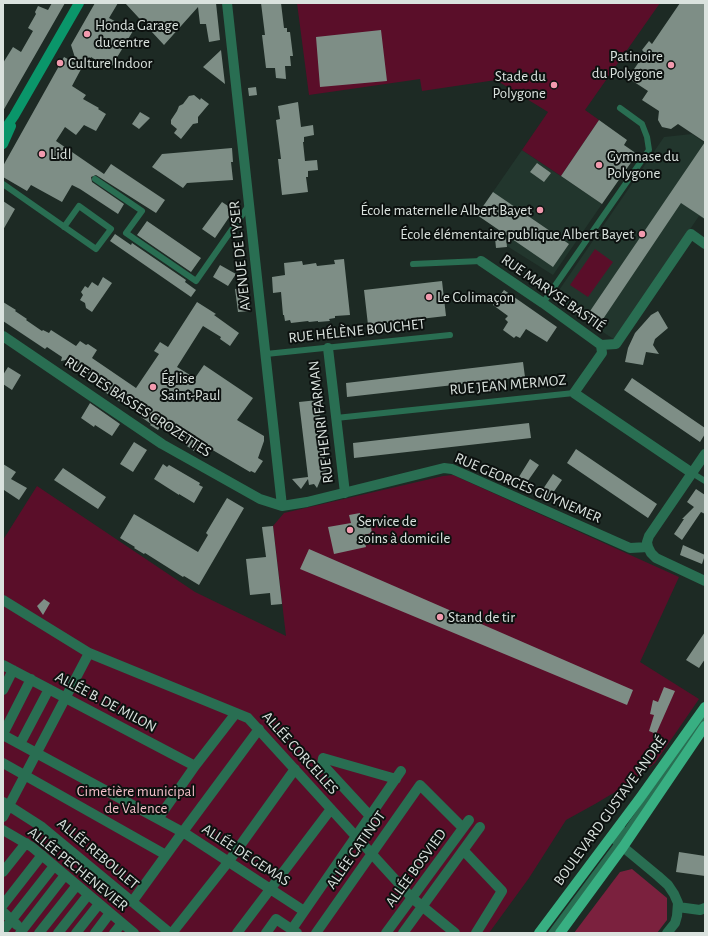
<!DOCTYPE html>
<html>
<head>
<meta charset="utf-8">
<style>
	body { margin:0 }
	#map { position:relative; width:708px; height:936px; overflow:hidden; background:#1d2a24; font-family:"Alegreya Sans",sans-serif }
	canvas { display:block }
	.frame { position:absolute; inset:0; border:4px solid #dae2de; pointer-events:none }
</style>
</head>
<body>
<div id="map">
<canvas width="708" height="936"></canvas>
<div class="frame"></div>
</div>
<script>
const g = document.querySelector('canvas').getContext('2d');
g.lineJoin = 'round';
function paint(path, color) {
  g.fillStyle = color;
  g.fill(path, 'evenodd');
}
function toPath(rows) {
  const path = new Path2D();
  for (const r of rows) {
    path.moveTo(r[0], r[1]);
    for (let i = 2; i < r.length; i += 2) path.lineTo(r[i], r[i + 1]);
  }
  return path;
}
function stroke(path, color, width, dash) {
  g.strokeStyle = color;
  g.lineWidth = width;
  g.lineCap = dash ? 'butt' : 'round';
  g.setLineDash(dash || []);
  g.stroke(path);
}
function drawText(font, color, halo, rows, align = 'center') {
  g.font = font + ' "Alegreya Sans",sans-serif';
  g.lineWidth = 4;
  g.setLineDash([]);
  g.textBaseline = 'middle';
  g.strokeStyle = halo;
  g.fillStyle = color;
  for (const [text, x, y, turn = 0] of rows) {
    g.save();
    g.translate(x, y);
    g.rotate((+turn || 0) * Math.PI / 180);
    g.textAlign = isNaN(turn) ? turn : align;
    if (halo) g.strokeText(text, 0, 0);
    g.fillText(text, 0, 0);
    g.restore();
  }
}
const built = toPath([
	[692,134,705,143,705,220,699,216,615,340,553,299,664,137],
	[522,150,602,204,553,275,507,246,496,248,495,238,498,238,502,232,477,215]
]);
const green = toPath([
	[297,3,660,3,585,110,599,120,561,176,522,150,548,112,496,80,422,91,420,79,309,95],
	[595,249,613,262,588,297,570,285],
	[453,475,679,577,640,662,699,699,655,763,627,785,595,804,566,820,529,878,489,933,3,933,3,540,37,486,195,592,286,636,273,526,284,513,443,476]
]);
const water = toPath([
	[632,869,667,898,667,920,657,933,574,933,620,872]
]);
const building = toPath([
	[52,3,65,3,3,111,3,63,13,47,21,52,33,31,28,28,36,14,35,12,38,6,48,10],
	[95,3,118,3,109,18,133,31,110,69,91,57,90,60,87,58,72,86,86,95,83,99,99,108,98,109,106,114,96,131,84,125,76,135,65,127,56,141,104,174,111,164,165,200,156,213,96,175,91,177,92,182,124,204,118,214,80,189,72,185,62,202,31,185,27,191,3,177,3,166,64,57,77,64,71,45],
	[125,3,216,3,220,40,209,42,206,24,200,24,198,7,164,45],
	[261,3,281,3,284,28,287,28,287,32,290,32,293,56,290,56,291,66,285,66,286,79,276,78,275,68,266,68,262,35,265,35],
	[680,3,705,3,705,219,681,203,599,325,586,317,705,142,678,124,671,129,662,127,658,120,659,111,642,100,648,91,628,78,645,53,642,50,649,41,652,44],
	[381,30,387,81,320,87,316,37],
	[221,50,225,84,203,67],
	[256,87,257,95,249,96,248,88],
	[194,95,200,100,201,98,209,104,198,117,198,123,193,124,181,139,174,133,177,129,171,124,171,120,177,111,179,106,183,104,189,96],
	[298,102,301,127,313,125,314,135,304,137,304,142,303,142,305,161,317,160,318,170,308,171,308,177,306,177,308,192,282,195,278,159,281,159,276,120,280,119,278,106],
	[140,112,150,118,139,129,132,124],
	[599,120,627,140,624,145,637,154,602,204,561,176],
	[232,148,233,162,231,162,233,180,187,183,183,188,152,167,162,154],
	[537,163,551,173,544,182,530,172],
	[493,192,569,244,553,267,477,215],
	[3,201,15,209,3,230],
	[222,202,234,210,215,238,202,229],
	[147,221,201,258,191,272,137,235],
	[115,234,131,245,132,243,186,280,185,282,196,290,191,297,110,241],
	[506,237,507,247,496,248,495,238],
	[344,259,350,315,335,316,335,318,329,319,330,321,318,322,318,321,309,322,308,321,291,323,290,320,285,321,284,315,283,315,281,292,273,293,272,277,285,275,284,263,302,261,303,265,316,263,317,266,335,264,334,260],
	[220,265,236,274,228,286,213,277],
	[103,277,112,283,92,312,86,308,85,303,80,300,83,295,81,292,85,286,88,288,92,282,98,286],
	[442,281,446,316,368,325,364,290],
	[247,287,250,311,238,312,235,289],
	[504,290,557,327,547,342,526,329,520,338,516,336,514,338,503,330,508,322,505,319,508,316,493,305],
	[3,302,16,310,15,311,27,319,26,320,42,331,43,330,49,333,51,330,76,346,80,341,86,345,88,344,97,350,92,358,136,388,159,354,154,351,160,342,168,347,197,302,216,314,214,315,239,333,230,346,220,339,221,337,203,326,177,367,195,378,204,365,253,398,237,420,264,436,264,441,258,458,263,461,255,473,251,471,250,472,199,442,194,451,184,444,186,441,162,424,158,430,150,425,151,424,141,417,146,411,123,396,120,402,100,389,104,384,66,360,61,361,62,357,47,347,45,349,3,321],
	[658,311,668,328,655,339,653,345,659,354,646,352,643,365,625,362,628,348,635,333,651,315],
	[523,362,525,377,347,397,346,383],
	[8,367,21,375,12,390,3,384,3,375],
	[632,378,705,428,705,434,700,442,624,390],
	[318,400,327,476,322,476,317,488,314,484,309,485,308,479,301,489,292,479,308,477,299,402],
	[90,403,120,424,112,436,95,425,94,427,81,418],
	[529,423,531,438,354,458,353,443],
	[134,442,147,450,133,472,120,464],
	[576,449,657,504,648,518,567,463],
	[530,459,539,465,525,485,517,480],
	[3,464,16,472,11,479,27,488,19,500,4,490,3,491],
	[163,464,167,467,169,465,200,483,199,485,203,487,194,503,179,494,179,495,154,479],
	[63,468,106,497,98,509,54,480],
	[553,474,562,480,548,500,539,495],
	[696,489,705,495,705,514,701,512,682,540,674,534,684,519,682,519,694,507,687,502],
	[227,498,244,508,199,585,184,576,183,577,145,553,144,554,134,548,135,547,120,538,134,514,198,552,208,535,206,533],
	[360,513,362,524,370,522,372,533,363,535,366,547,334,554,328,527,351,523,349,515],
	[273,526,282,604,271,605,270,593,250,595,246,559,266,557,262,527],
	[683,545,705,555,702,564,680,555],
	[309,549,633,690,627,705,300,569],
	[44,599,50,603,43,615,37,606],
	[705,632,705,659,699,668,686,660],
	[664,687,675,691,656,734,649,731,654,715,650,714,653,700,658,702],
	[679,852,705,856,705,876,676,872]
]);
const lane = toPath([
	[95,179,142,211,126,233,196,281,249,205],
	[3,184,96,249,111,229,79,206,64,227],
	[413,264,481,261],
	[543,303,649,150,647,137,642,124,620,108],
	[266,354,450,335],
	[336,418,574,393],
	[692,473,705,481],
	[551,933,618,843,705,717]
]);
const street = toPath([
	[227,3,282,506],
	[481,261,543,303,601,345,602,353,574,393,692,473],
	[3,336,162,444,260,499,282,506,307,502,444,468,452,469,630,548,648,547],
	[601,345,616,344,691,234,705,244],
	[328,348,345,493],
	[705,454,649,536,647,542,648,547,651,553,656,558,705,581],
	[3,600,89,653,248,718,412,898,455,933],
	[3,665,195,766],
	[3,690,13,670],
	[3,734,31,679],
	[3,735,186,834,304,911],
	[20,744,49,689],
	[3,763,166,855],
	[3,802,42,827,170,933],
	[370,816,322,764,323,758,396,779],
	[3,817,89,653],
	[158,819,195,766,236,713],
	[620,828,615,839,623,847,658,876,668,885,674,894,678,903,677,916,675,923,667,933],
	[3,830,32,847,134,933],
	[463,850,502,891,476,933],
	[3,872,26,843],
	[132,902,182,833,259,729],
	[3,905,42,855],
	[678,907,700,910,705,908],
	[3,912,17,925],
	[292,929,401,771],
	[3,931,54,866],
	[20,933,65,875],
	[39,933,77,885],
	[58,933,88,895],
	[76,933,99,904],
	[95,933,110,913],
	[114,933,122,923],
	[172,933,229,861,295,769],
	[237,933,331,809],
	[266,933,276,919,297,933],
	[316,933,420,785,463,828],
	[386,933,469,820],
	[403,933,480,827]
]);
const secondary = toPath([
	[3,132,14,116,79,3],
	[3,144,11,126]
]);
const primary = toPath([
	[539,933,640,798,705,707],
	[560,933,623,847,705,726]
]);
const markers = [
	[87,34,4,"#f29aae"],
	[60,63,4,"#f29aae"],
	[671,65,4,"#f29aae"],
	[554,85,4,"#f29aae"],
	[42,154,4,"#f29aae"],
	[599,165,4,"#f29aae"],
	[540,210,4,"#f29aae"],
	[642,234,4,"#f29aae"],
	[429,297,4,"#f29aae"],
	[153,387,4,"#f29aae"],
	[350,530,4,"#f29aae"],
	[440,617,4,"#f29aae"]
];
const poiNames = [
	["Honda Garage",95,25],
	["du centre",95,42],
	["Patinoire",663,56,"right"],
	["du Polygone",663,73,"right"],
	["Culture Indoor",68,63],
	["Stade du",546,76,"right"],
	["Polygone",546,93,"right"],
	["Lidl",50,154],
	["Gymnase du",607,156],
	["Polygone",607,173],
	["École maternelle Albert Bayet",532,210,"right"],
	["École élémentaire publique Albert Bayet",634,234,"right"],
	["Le Colimaçon",437,297],
	["Église",161,378],
	["Saint-Paul",161,395],
	["Service de",358,521],
	["soins à domicile",358,538],
	["Stand de tir",448,617]
];
const streetNames = [
	["AVENUE DE L'YSER",240,256,-96],
	["RUE MARYSE BASTIÉ",553,293,35],
	["RUE HÉLÈNE BOUCHET",357,331,-6],
	["RUE JEAN MERMOZ",508,385,-5],
	["RUE DES BASSES CROZETTES",138,407,33],
	["RUE HENRI FARMAN",321,422,-97],
	["RUE GEORGES GUYNEMER",528,488,23],
	["ALLÉE B. DE MILON",106,702,28],
	["ALLÉE CORCELLES",300,753,48],
	["BOULEVARD GUSTAVE ANDRÉ",610,811,-54],
	["ALLÉE CATINOT",356,850,-55],
	["ALLÉE REBOULET",98,854,40],
	["ALLÉE DE GEMAS",246,855,33],
	["ALLÉE BOSVIED",416,868,-54],
	["ALLÉE PECHENEVIER",78,869,39]
];
const parkNames = [
	["Cimetière municipal",136,791],
	["de Valence",136,808]
];
paint(built, '#22362d');
paint(green, '#5a0e29');
paint(water, '#7b213e');
paint(building, '#7e8e86');
stroke(lane, '#296e52', 6);
stroke(street, '#296e52', 10);
stroke(secondary, '#0a966a', 10);
stroke(primary, '#38af82', 10);
for (const [x, y, r, color] of markers) {
  const dot = new Path2D();
  dot.arc(x, y, r, 0, 2 * Math.PI);
  g.fillStyle = color;
  g.fill(dot);
  stroke(dot, '#0c110f', 1.5);
}
drawText('15px', '#dae2de', '#0c110f', poiNames, 'left');
drawText('15px', '#dae2de', '#0c110f', streetNames);
drawText('15px', '#f2bec8', '#0c110f', parkNames);
</script>
</body>
</html>
